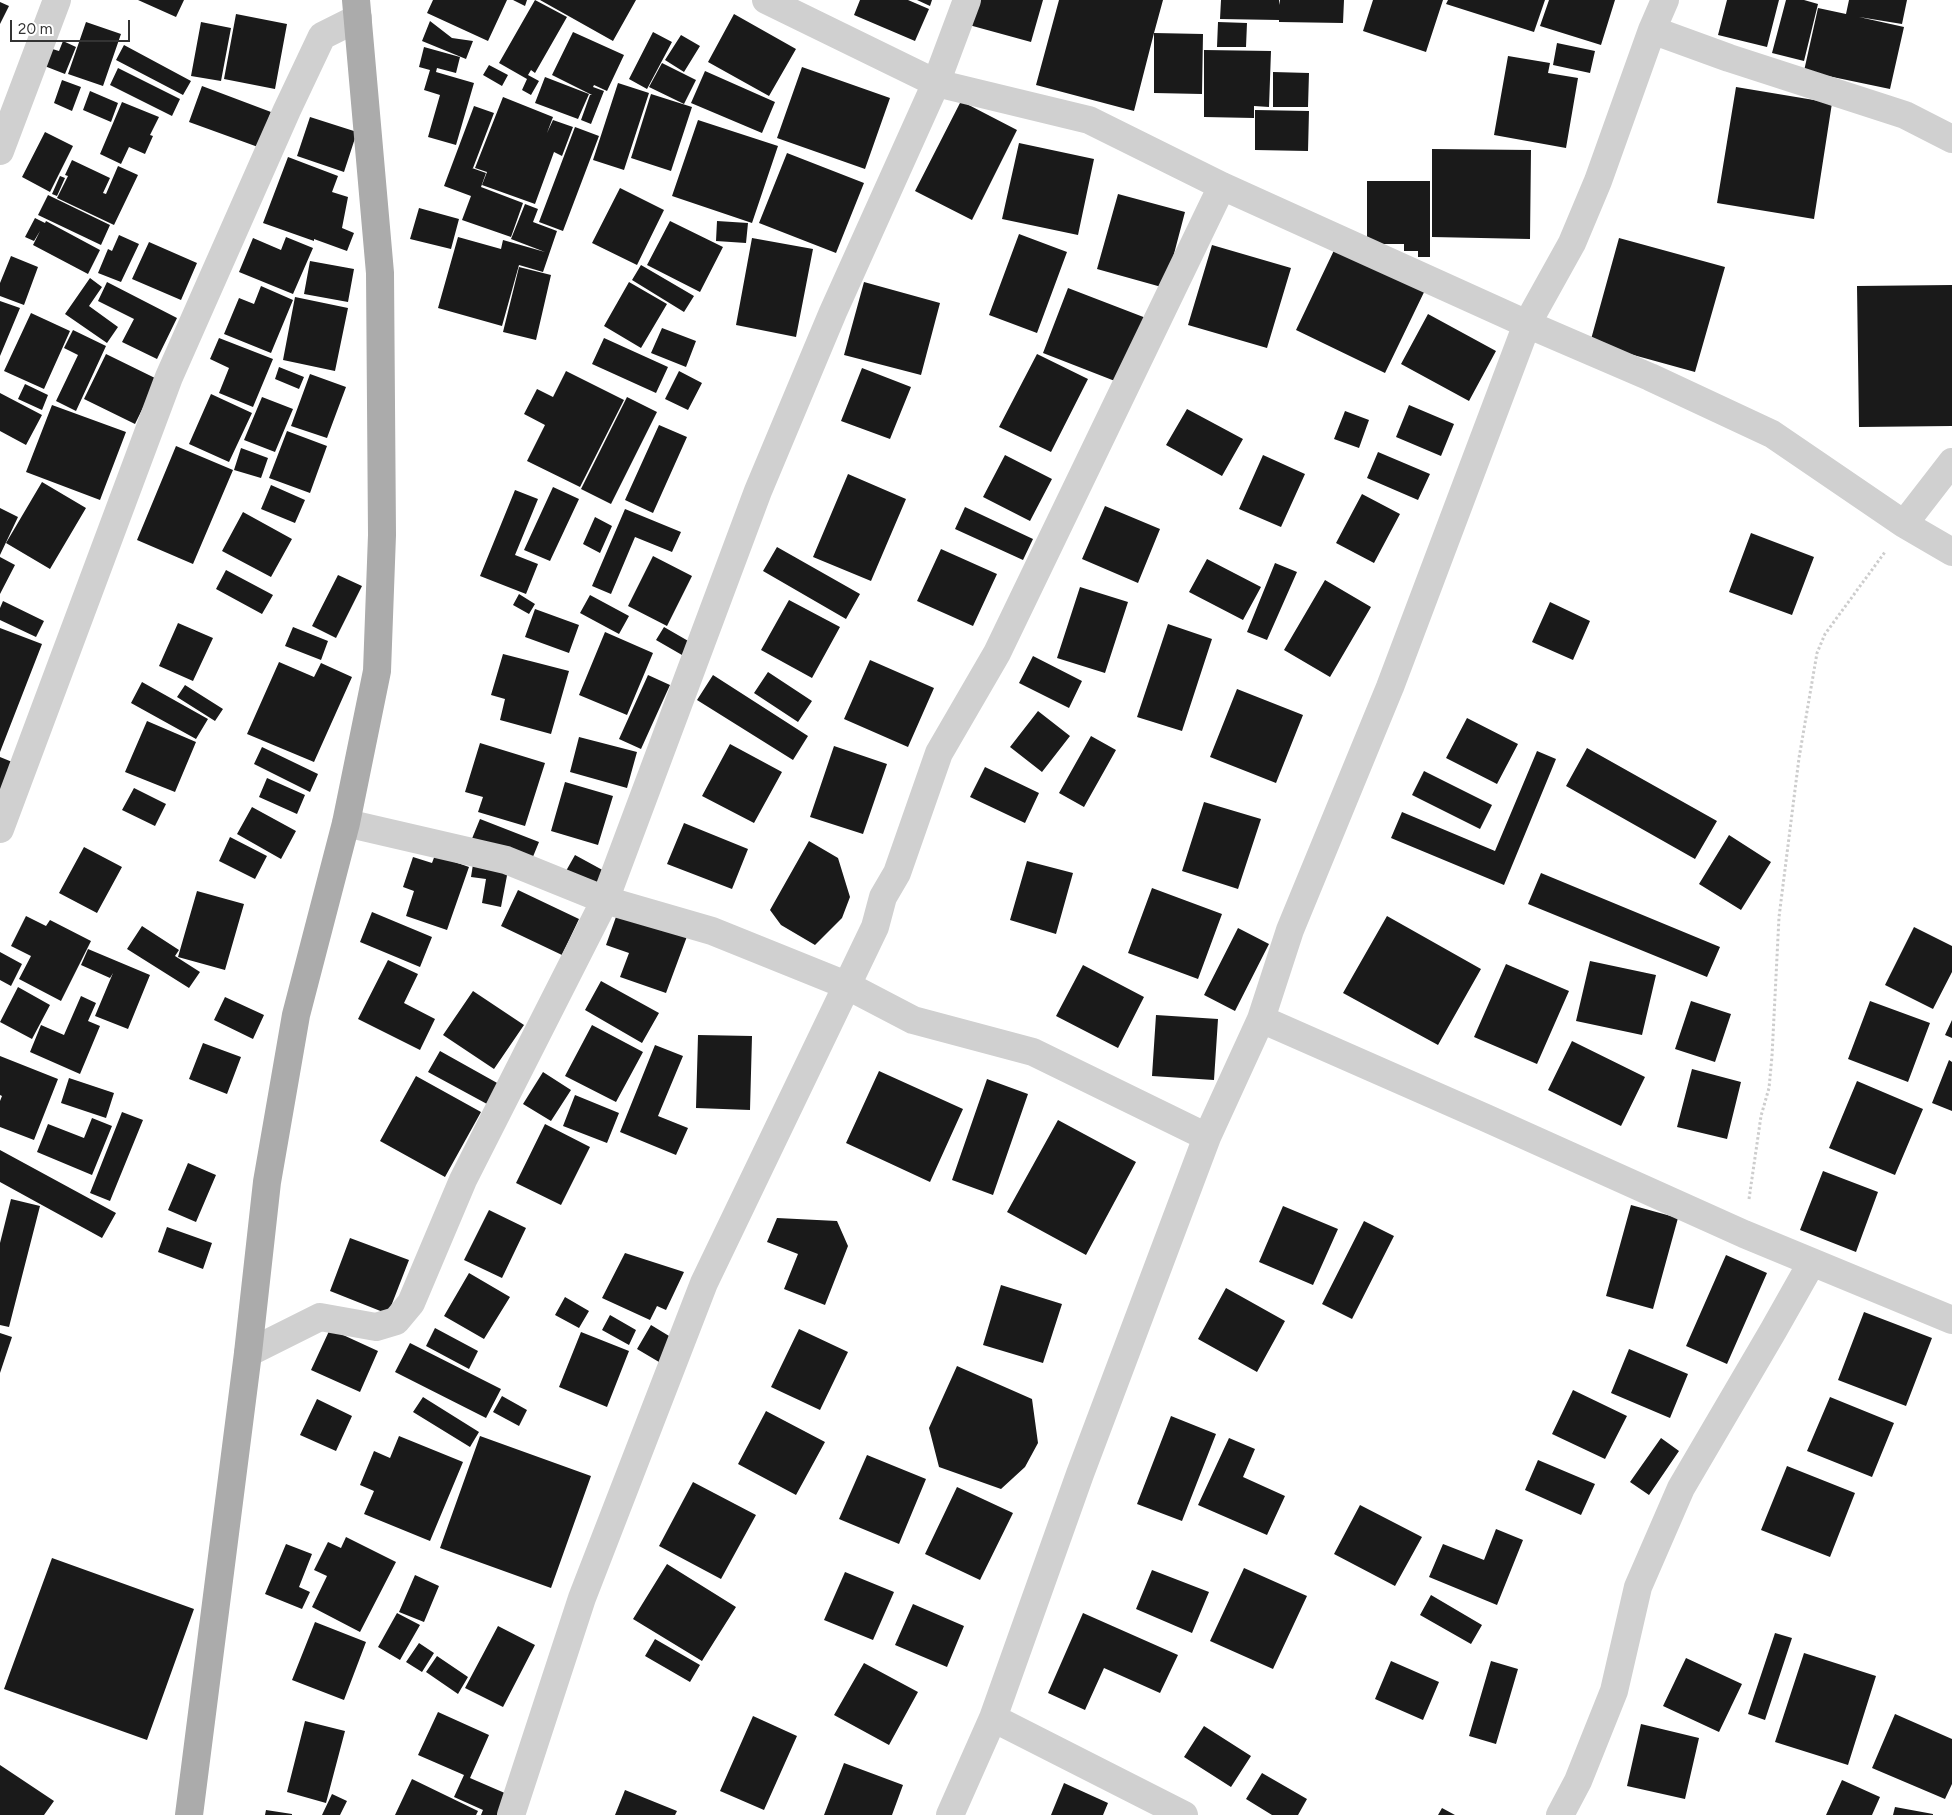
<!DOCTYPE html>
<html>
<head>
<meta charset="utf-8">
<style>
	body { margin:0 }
	#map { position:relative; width:1952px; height:1815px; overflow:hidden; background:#fff; font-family:Figtree,sans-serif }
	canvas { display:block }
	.scale { position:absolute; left:10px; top:20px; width:120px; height:22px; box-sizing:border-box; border:2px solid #333; border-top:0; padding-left:6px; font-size:15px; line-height:18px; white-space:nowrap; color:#333; -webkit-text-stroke:4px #fff; paint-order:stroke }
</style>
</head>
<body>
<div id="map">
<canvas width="1952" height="1815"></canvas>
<div class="scale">20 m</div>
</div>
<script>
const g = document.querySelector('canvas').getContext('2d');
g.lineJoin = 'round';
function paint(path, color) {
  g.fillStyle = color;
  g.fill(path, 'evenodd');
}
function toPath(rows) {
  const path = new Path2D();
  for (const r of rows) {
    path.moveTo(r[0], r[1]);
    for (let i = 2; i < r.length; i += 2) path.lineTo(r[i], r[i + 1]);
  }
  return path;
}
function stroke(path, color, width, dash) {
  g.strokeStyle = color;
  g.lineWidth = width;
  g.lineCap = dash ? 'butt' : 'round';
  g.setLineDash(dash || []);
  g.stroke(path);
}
const building = toPath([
	[138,0,184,0,176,17],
	[433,0,507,0,488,41,427,13],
	[513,0,527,0,525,6],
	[535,0,567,17,535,73,531,70,528,75,539,81,531,95,522,90,527,79,499,63],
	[540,0,636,0,613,41],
	[860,0,908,0,929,9,915,41,854,15],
	[917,0,932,0,930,6],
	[976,0,1043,0,1031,42,969,25],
	[1059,0,1163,0,1154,33,1203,34,1202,94,1154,93,1154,33,1134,111,1036,85],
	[1221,0,1279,0,1280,5,1280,0,1344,0,1343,23,1279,22,1279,20,1220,19],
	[1373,0,1443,0,1426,52,1363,31],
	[1448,0,1545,0,1534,32,1446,4],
	[1549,0,1615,0,1601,45,1540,26],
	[1727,0,1779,0,1767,47,1718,35],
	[1786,0,1804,0,1818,4,1804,61,1772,53],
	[1849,0,1907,0,1902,24,1859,17,1904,27,1890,89,1804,71,1818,8,1846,14],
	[0,2,9,6,0,24],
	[236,14,287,24,275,89,224,79],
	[734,14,796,49,769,96,708,62],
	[430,21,452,38,473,41,466,59,422,41],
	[86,22,121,34,103,86,68,74],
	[201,22,231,28,221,81,191,76],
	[1218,22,1247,23,1246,47,1217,47],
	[573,32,624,55,607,91,594,85,593,87,604,91,591,124,581,120,590,95,592,95,552,75],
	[653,32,672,42,647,89,629,79],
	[681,35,700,46,684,72,665,60],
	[63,41,76,47,65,74,42,65,49,48,59,51],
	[1557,43,1595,51,1590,73,1553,65],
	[124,45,191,81,183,95,116,60],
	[424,47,460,57,456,73,437,68,436,72,474,83,456,145,428,137,440,95,424,90,430,70,419,67],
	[1204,50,1271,51,1269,107,1254,106,1254,118,1204,117],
	[1508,56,1550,63,1548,73,1578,78,1566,148,1494,135],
	[662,63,696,80,684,104,649,87],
	[489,65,508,75,502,86,483,75],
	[802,67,890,98,865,169,777,138],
	[118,68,180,99,172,116,110,85],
	[705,71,775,102,762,133,691,103],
	[1273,72,1309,73,1308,107,1273,107],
	[545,77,589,94,578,119,535,103],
	[62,80,81,87,72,111,54,103],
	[618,83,649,93,624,170,593,160],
	[202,86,271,112,258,147,189,122],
	[1736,87,1832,103,1814,219,1717,203],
	[90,91,118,103,111,122,83,110],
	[651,94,692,107,671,171,631,158],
	[503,97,553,117,547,133,553,120,573,127,562,156,554,152,535,204,482,185,487,172,475,168],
	[961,101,1017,130,972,220,915,191],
	[122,102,159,117,150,135,153,136,145,154,129,147,121,164,100,154],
	[474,106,494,113,473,168,472,168,486,173,481,187,523,203,511,237,462,220,471,196,444,186],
	[1255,110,1309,111,1308,151,1255,150],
	[310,117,357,132,344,172,297,156],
	[698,120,778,146,752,223,672,196],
	[575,127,599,136,563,231,539,222],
	[45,132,73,146,50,192,22,177],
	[1019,143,1094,159,1078,235,1002,219],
	[1432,149,1531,150,1530,239,1432,237],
	[787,153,864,183,836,253,759,223],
	[288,157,338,176,332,192,348,197,342,228,354,233,347,251,314,239,314,241,263,223],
	[72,160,110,178,103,193,106,194,118,166,138,175,114,225,57,198,68,176,65,175],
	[60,176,65,178,57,196,52,194],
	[1367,181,1430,181,1430,257,1418,257,1418,251,1404,251,1404,244,1367,244],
	[620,188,664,210,637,265,592,243],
	[1118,194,1185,212,1165,288,1097,269],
	[48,195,110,225,101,245,38,215],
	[525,204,538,209,533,222,557,231,543,272,519,265,502,326,438,308,458,237,501,249,503,240,545,252,511,239],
	[419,208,459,219,451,249,410,239],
	[35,218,45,223,46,221,100,250,88,274,33,245,40,231,34,241,25,237],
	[670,221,723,247,700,292,647,265],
	[717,221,748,223,746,243,716,241],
	[1019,234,1067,252,1037,333,989,315],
	[119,235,139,244,121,282,98,273,108,249,112,251],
	[286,237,313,248,293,294,239,272,253,238,281,250],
	[752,238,813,249,796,337,736,325],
	[1619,238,1725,267,1695,372,1590,343],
	[149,242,197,263,181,300,132,279],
	[1337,244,1427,286,1385,373,1296,330],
	[1212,245,1291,268,1267,348,1188,325],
	[11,256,38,267,24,305,0,296,0,283],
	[310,261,354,269,348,302,304,294],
	[641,265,694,296,684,312,632,280],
	[519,267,551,275,536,340,503,332],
	[90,278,102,287,89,306,118,327,107,343,65,314],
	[107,282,177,318,157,359,122,342,134,319,98,301],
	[629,282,667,304,641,348,604,326],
	[864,282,940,303,921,375,844,355],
	[1952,285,1952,426,1859,427,1857,286],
	[261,286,293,300,271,353,224,334,239,298,254,304],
	[1068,288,1146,318,1120,383,1043,353],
	[295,297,348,308,335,371,283,360],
	[0,301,20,308,0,356],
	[31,313,70,331,44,389,4,371],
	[1428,314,1496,351,1469,401,1401,364],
	[662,328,696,341,686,367,651,353],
	[73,330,106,346,76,411,56,401,78,355,64,348],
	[219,338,273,359,253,407,219,393,229,368,210,359],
	[604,338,668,367,656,393,592,364],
	[106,354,157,379,135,424,84,399],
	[1037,354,1088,379,1051,452,999,427],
	[279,367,304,377,299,389,275,379],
	[862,368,911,387,890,439,841,421],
	[566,371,624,400,580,487,527,461,545,425,524,414,537,389,553,397],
	[679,371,702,383,688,410,665,399],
	[310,374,346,387,327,438,291,426],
	[25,384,48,395,42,410,18,399],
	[0,393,42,415,26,445,0,431],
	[211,394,252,413,229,462,189,444],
	[262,397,293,409,275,452,244,440],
	[627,397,657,412,611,504,581,489],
	[52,405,126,432,100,500,26,472],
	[1409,405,1454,424,1441,456,1396,437],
	[1187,409,1243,439,1222,476,1166,445],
	[1345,411,1369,420,1359,448,1334,439],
	[659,425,687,437,653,513,625,500],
	[287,431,327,446,310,493,269,478],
	[176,446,233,470,193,564,137,540],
	[241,448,268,458,261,478,234,470],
	[1378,452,1430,474,1418,500,1367,478],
	[1005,455,1052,479,1030,521,983,497],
	[1263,455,1305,474,1281,527,1239,509],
	[848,474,906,499,871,581,813,557],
	[42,482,86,508,50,569,6,543],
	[271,485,305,500,295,523,261,509],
	[553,487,579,499,550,561,524,550],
	[515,490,538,499,515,555,538,564,526,594,480,576],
	[1362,494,1400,514,1374,563,1336,543],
	[1105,506,1160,529,1138,583,1082,559],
	[965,507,1033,539,1023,560,955,529],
	[0,508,18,517,0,555],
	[625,509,681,532,672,552,635,537,611,594,592,586],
	[243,512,292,539,271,577,222,551],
	[595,517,612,526,600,553,583,544],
	[1751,533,1814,557,1792,615,1729,592],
	[777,547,860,594,846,619,763,571],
	[941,549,997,574,973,626,917,601],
	[653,556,692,576,667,626,628,606],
	[0,557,15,565,0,594],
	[1207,559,1261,587,1243,620,1189,592],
	[1275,563,1297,572,1267,640,1247,632],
	[226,570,273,595,262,614,216,589],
	[338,575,362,586,336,638,312,626],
	[1325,580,1371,607,1330,677,1284,650],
	[1080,587,1128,602,1105,673,1057,658],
	[519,594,535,604,529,614,513,605],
	[590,595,629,616,619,634,580,613],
	[789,600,840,627,812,678,761,650],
	[3,601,44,621,36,637,0,620,0,608],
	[1550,602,1590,621,1573,660,1532,642],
	[535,609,579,625,569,653,525,637],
	[178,623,213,638,193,681,159,666],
	[1168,624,1212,639,1182,731,1137,717],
	[293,627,328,641,321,660,285,646],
	[664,627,690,642,682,655,656,640],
	[0,628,42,644,0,752],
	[605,632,653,653,627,715,579,695],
	[503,654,569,671,551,734,500,720,505,699,491,695],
	[1033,656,1082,681,1069,708,1019,683],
	[870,660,934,688,908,747,844,719],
	[279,662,314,677,321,663,352,677,314,762,247,734],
	[768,672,812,701,798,722,754,693],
	[648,675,670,685,641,749,619,739],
	[713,675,808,736,793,760,697,700],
	[142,682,208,719,196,739,131,703],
	[185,685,223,709,215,721,177,697],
	[1237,689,1303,715,1276,783,1210,757],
	[1038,711,1070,736,1042,772,1010,747],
	[1467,718,1518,744,1497,784,1446,758],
	[147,721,196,742,175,792,125,772],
	[1091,736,1116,750,1084,807,1059,793],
	[579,737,637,752,627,788,570,772],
	[480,743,545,763,525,826,478,812,483,797,465,792],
	[730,744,782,772,754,823,702,796],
	[834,746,887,764,863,834,810,817],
	[262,747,318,774,310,792,254,764],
	[1587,748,1717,821,1695,859,1566,786],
	[1537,751,1556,759,1504,885,1391,838,1402,812,1495,851],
	[0,757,22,766,0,805],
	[985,767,1039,793,1025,823,970,797],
	[1424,771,1492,805,1480,829,1412,795],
	[267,778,305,795,297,814,259,797],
	[565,782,613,796,598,845,551,831],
	[134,788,166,804,155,826,122,810],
	[1204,802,1261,819,1238,889,1182,871],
	[252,807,296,831,281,859,237,834],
	[480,819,539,842,530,864,471,841],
	[684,823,748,849,732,889,667,864],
	[1729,835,1771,862,1741,910,1699,884],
	[230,837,267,856,255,879,219,861],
	[809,841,838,858,850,897,842,918,815,945,781,925,770,910],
	[84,847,122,867,97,913,59,893],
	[435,855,469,867,447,930,406,916,414,891,403,887,413,857,432,863],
	[575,855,608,873,599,889,566,871],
	[474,858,509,865,501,907,482,903,486,879,471,877],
	[1027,861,1073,873,1056,934,1010,920],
	[1541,873,1720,947,1707,977,1528,904],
	[1152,888,1222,914,1198,979,1128,953],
	[518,890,579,919,562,955,501,926],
	[197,891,244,904,225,970,178,957],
	[372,912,432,937,420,967,360,942],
	[617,914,689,931,666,993,620,977,629,953,606,945],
	[26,916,46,926,50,920,91,941,61,1001,19,979,31,956,11,946],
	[1387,916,1481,969,1438,1045,1343,993],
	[142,926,179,950,175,956,200,972,189,988,127,949],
	[1914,927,1952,946,1952,972,1933,1009,1885,985],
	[1238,928,1269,944,1235,1011,1204,995],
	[88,949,150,975,128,1029,95,1016,113,973,110,978,81,965],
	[0,952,22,964,11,986,0,980],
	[388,960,418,974,404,1003,435,1019,420,1050,358,1019],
	[1590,961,1656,975,1642,1035,1576,1021],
	[1506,964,1569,991,1537,1064,1474,1037],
	[1083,965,1144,997,1118,1048,1056,1016],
	[601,981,659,1013,642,1043,585,1010],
	[18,987,50,1005,32,1039,0,1022],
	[473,991,524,1025,494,1069,443,1035],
	[81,996,96,1003,88,1021,100,1026,80,1074,30,1052,41,1025,64,1035],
	[225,997,264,1015,253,1039,214,1020],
	[1691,1001,1731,1014,1715,1062,1675,1049],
	[1870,1001,1930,1023,1908,1082,1848,1059],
	[1156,1015,1218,1019,1214,1080,1152,1076],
	[1952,1020,1952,1038,1945,1035],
	[592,1025,643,1052,616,1102,565,1076],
	[698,1035,752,1036,750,1110,696,1108],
	[1572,1041,1645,1077,1621,1126,1548,1090],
	[203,1043,241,1057,227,1094,189,1079],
	[655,1045,683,1056,658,1116,688,1128,676,1155,620,1132],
	[440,1051,499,1084,487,1104,428,1072],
	[0,1056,58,1079,34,1140,0,1127,0,1101,2,1096,0,1095],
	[1949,1060,1952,1062,1952,1111,1932,1103],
	[1692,1069,1741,1082,1727,1139,1677,1127],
	[879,1071,963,1109,930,1182,846,1143],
	[543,1072,571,1090,551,1121,523,1104],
	[416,1076,481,1112,445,1177,380,1141],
	[69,1078,114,1093,106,1118,61,1103],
	[987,1079,1028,1094,993,1195,952,1180],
	[1857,1081,1923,1109,1895,1175,1829,1148],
	[575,1095,619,1113,607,1143,563,1126],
	[122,1112,143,1120,110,1201,90,1193],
	[92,1118,112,1126,92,1175,37,1152,48,1124,84,1138],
	[1058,1120,1136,1162,1086,1255,1007,1212],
	[545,1124,590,1147,561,1205,516,1183],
	[0,1150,116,1213,102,1238,0,1182],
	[188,1163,216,1175,196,1222,168,1210],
	[1823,1171,1878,1192,1856,1252,1800,1230],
	[11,1199,40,1206,9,1327,0,1325,0,1243],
	[1631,1205,1678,1218,1653,1309,1606,1296],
	[1283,1206,1338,1229,1313,1285,1259,1262],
	[489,1210,526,1228,502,1278,464,1260],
	[777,1218,837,1221,848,1246,825,1305,784,1289,798,1254,767,1242],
	[1364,1221,1394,1236,1352,1319,1322,1304],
	[167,1227,212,1243,203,1269,158,1252],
	[350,1238,409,1260,388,1314,330,1291],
	[625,1253,684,1272,666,1310,657,1306,650,1320,602,1298],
	[1726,1255,1767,1273,1727,1364,1686,1346],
	[469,1273,510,1297,484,1339,444,1316],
	[1001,1285,1062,1304,1043,1363,983,1345],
	[1226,1288,1285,1321,1257,1372,1198,1339],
	[565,1297,589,1311,579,1328,555,1315],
	[1864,1312,1932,1338,1906,1406,1838,1380],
	[610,1315,636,1330,629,1345,602,1330],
	[651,1325,674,1339,659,1362,637,1349],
	[435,1328,478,1351,469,1369,426,1346],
	[330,1329,378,1351,360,1392,311,1370],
	[799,1329,848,1352,820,1410,771,1387],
	[581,1332,629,1351,607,1407,559,1387],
	[0,1333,12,1337,0,1373],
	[410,1343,501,1389,486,1418,395,1372],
	[1629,1349,1688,1374,1670,1418,1611,1393],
	[957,1366,1032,1399,1038,1443,1025,1467,1001,1489,939,1467,929,1428],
	[1573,1390,1627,1416,1605,1459,1552,1434],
	[502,1396,527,1410,519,1426,493,1412],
	[423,1397,479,1432,470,1447,413,1412],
	[1830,1397,1894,1423,1872,1477,1807,1451],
	[317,1399,352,1416,336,1451,300,1435],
	[766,1411,825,1442,796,1495,738,1464],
	[1171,1416,1216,1434,1182,1521,1137,1504],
	[399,1436,463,1462,430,1541,364,1514,374,1491,360,1485,374,1451,390,1458],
	[480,1436,591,1476,551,1588,440,1548],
	[1229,1438,1255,1449,1243,1477,1285,1496,1267,1535,1198,1505],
	[1661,1438,1679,1451,1649,1495,1630,1482],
	[867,1455,926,1479,899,1544,839,1519],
	[1538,1460,1595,1484,1581,1515,1525,1490],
	[1787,1466,1855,1493,1830,1557,1761,1530],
	[693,1482,756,1515,721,1579,659,1546],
	[957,1487,1013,1513,980,1580,925,1554],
	[1360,1505,1422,1537,1395,1586,1334,1554],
	[1496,1529,1523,1540,1497,1605,1429,1577,1443,1544,1484,1560],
	[346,1537,396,1562,360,1632,312,1607,327,1576,314,1570,328,1542,341,1548],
	[286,1544,312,1554,299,1587,310,1592,302,1609,265,1594],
	[52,1558,194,1609,147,1740,4,1689],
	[667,1564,736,1607,702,1661,633,1619],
	[1244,1568,1307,1596,1273,1669,1210,1641],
	[1152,1570,1209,1592,1192,1633,1136,1609],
	[845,1572,894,1592,873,1640,824,1620],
	[415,1575,439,1586,424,1622,399,1612],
	[1431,1595,1482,1625,1471,1644,1420,1615],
	[913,1604,964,1626,947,1667,895,1645],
	[397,1613,420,1625,400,1660,378,1647],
	[1083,1613,1178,1655,1160,1693,1104,1668,1085,1710,1048,1693],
	[315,1622,366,1642,344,1700,292,1680],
	[498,1626,535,1645,503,1707,465,1688],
	[1775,1633,1792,1638,1765,1720,1748,1714],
	[655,1639,700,1665,690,1682,645,1656],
	[419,1643,434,1653,422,1672,406,1662],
	[1804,1653,1876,1676,1848,1765,1775,1742],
	[437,1656,468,1677,458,1694,426,1672],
	[1686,1658,1742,1684,1719,1732,1663,1706],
	[1391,1661,1439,1682,1423,1720,1375,1699],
	[1491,1661,1518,1669,1496,1744,1469,1736],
	[864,1663,918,1692,889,1745,834,1715],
	[438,1712,489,1735,470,1778,507,1794,497,1815,481,1815,483,1810,454,1797,464,1775,418,1755],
	[1895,1714,1952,1739,1952,1784,1945,1799,1872,1768],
	[753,1716,797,1736,764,1810,720,1791],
	[305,1721,345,1731,326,1803,287,1792],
	[1641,1724,1699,1738,1685,1799,1627,1786],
	[1204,1726,1251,1756,1231,1787,1184,1757],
	[844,1763,903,1785,892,1815,824,1815],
	[0,1765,54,1801,44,1815,0,1815],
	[1262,1773,1307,1799,1298,1815,1272,1815,1246,1799],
	[412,1779,478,1811,476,1815,395,1815],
	[1842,1780,1880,1797,1872,1815,1826,1815],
	[1064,1783,1108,1803,1103,1815,1051,1815],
	[625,1790,677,1811,675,1815,615,1815],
	[332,1794,347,1801,340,1815,322,1815],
	[1895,1807,1933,1814,1933,1815,1893,1815],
	[1442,1808,1455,1815,1438,1815],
	[266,1810,292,1814,292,1815,265,1815]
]);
const path = toPath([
	[1749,1199,1761,1116,1769,1088,1772,1056,1779,917,1799,758,1817,653,1825,634,1885,552]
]);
const minor = toPath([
	[766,0,936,83,1089,120,1222,186,1527,324,1650,377,1772,434,1904,524,1952,552],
	[1652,30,1729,58,1905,115,1952,139],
	[0,151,57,0],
	[1904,524,1952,462],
	[346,823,506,860,605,900,712,931,846,985,913,1020,1033,1052,1207,1137],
	[0,829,169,377,287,110,322,36,358,18],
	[1261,1019,1486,1118,1744,1234,1952,1320],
	[248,1353,320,1317,376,1327,396,1321,411,1303,463,1180,605,900,758,491,833,312,936,83,967,0],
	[993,1718,1184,1815],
	[511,1815,582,1598,704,1283,875,927,883,897,897,873,939,753,997,653,1222,186],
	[950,1815,993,1718,1080,1474,1207,1137,1261,1019,1290,930,1390,687,1527,324,1572,243,1598,181,1652,30,1665,0],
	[1560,1815,1578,1781,1614,1691,1638,1587,1681,1488,1773,1331,1812,1262]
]);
const major = toPath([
	[189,1815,248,1353,267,1182,296,1015,346,823,377,671,382,535,380,273,356,0]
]);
paint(building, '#1a1a1a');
stroke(path, '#cdcdcd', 3, [2.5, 2.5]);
stroke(minor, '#d0d0d0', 28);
stroke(major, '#ababab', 28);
</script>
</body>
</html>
